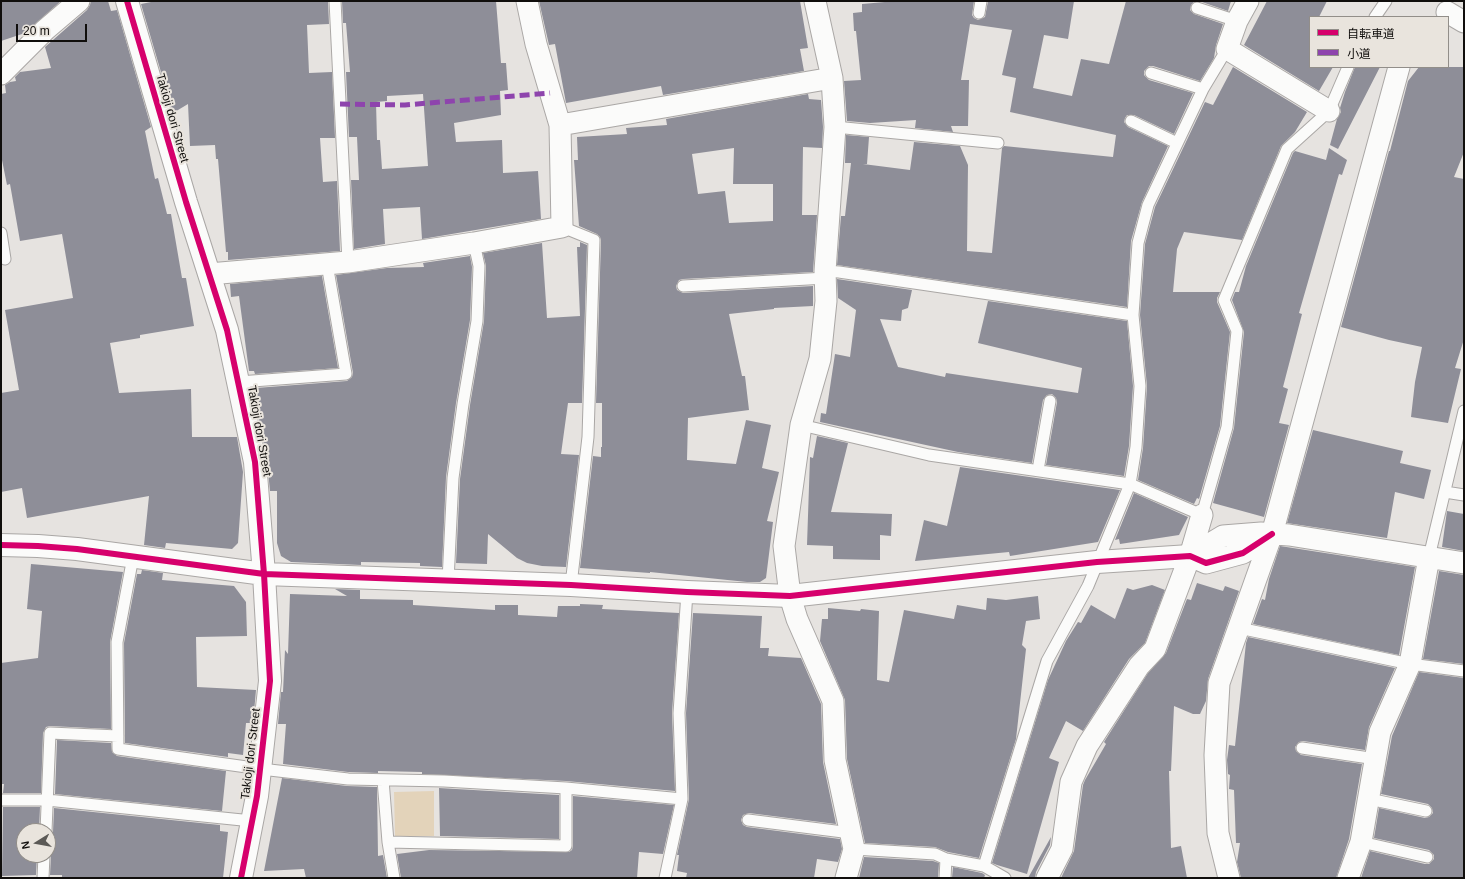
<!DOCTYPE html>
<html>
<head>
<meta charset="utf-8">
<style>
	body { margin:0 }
	#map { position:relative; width:1465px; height:879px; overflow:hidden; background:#e6e3e0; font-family:Helvetica,"Noto Sans JP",sans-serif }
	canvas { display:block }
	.frame { position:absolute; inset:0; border:2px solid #100e0c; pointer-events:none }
	.legend { position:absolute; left:1309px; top:16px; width:140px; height:52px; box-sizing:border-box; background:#e9e4dd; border:1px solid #928e89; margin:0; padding:5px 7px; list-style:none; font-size:12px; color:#100e0c }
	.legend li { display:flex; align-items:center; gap:8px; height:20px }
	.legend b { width:20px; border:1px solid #928e89 }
	.north { position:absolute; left:16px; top:823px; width:40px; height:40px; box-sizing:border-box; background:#e9e4dd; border:1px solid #928e89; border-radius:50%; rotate:259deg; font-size:11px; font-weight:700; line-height:16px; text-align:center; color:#100e0c }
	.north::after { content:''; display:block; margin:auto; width:14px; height:18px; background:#5b5956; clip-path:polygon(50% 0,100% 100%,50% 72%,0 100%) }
	.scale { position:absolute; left:16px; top:24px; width:71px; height:18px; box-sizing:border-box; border:2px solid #100e0c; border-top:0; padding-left:5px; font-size:12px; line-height:14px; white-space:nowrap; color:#100e0c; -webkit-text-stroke:3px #e9e4dd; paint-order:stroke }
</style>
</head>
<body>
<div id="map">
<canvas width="1465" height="879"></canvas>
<div class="frame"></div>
<ul class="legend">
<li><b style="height:5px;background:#d6006c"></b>自転車道</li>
<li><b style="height:5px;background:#8e44ad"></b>小道</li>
</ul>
<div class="north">N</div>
<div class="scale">20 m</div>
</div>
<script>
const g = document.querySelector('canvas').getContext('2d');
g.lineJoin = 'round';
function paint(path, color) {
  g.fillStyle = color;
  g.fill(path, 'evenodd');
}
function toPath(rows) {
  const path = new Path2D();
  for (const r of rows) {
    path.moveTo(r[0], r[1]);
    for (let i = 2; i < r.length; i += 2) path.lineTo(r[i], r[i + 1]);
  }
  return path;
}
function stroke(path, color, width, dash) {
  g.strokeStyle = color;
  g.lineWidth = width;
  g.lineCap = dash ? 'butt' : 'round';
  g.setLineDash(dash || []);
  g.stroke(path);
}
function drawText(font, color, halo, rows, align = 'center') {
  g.font = font + ' Helvetica,sans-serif';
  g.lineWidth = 4;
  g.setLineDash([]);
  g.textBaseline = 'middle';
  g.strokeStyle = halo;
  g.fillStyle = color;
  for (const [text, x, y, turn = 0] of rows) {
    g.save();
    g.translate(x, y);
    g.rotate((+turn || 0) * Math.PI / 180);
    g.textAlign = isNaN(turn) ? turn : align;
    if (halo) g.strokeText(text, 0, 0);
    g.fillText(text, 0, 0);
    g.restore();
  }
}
const green = toPath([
	[434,791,434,836,395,836,394,792]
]);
const building = toPath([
	[1,1,61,1,25,33,1,41],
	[91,1,108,1,111,11,117,10,151,127,145,131,155,179,158,178,167,214,171,214,182,278,186,278,194,326,140,335,140,338,110,343,119,393,191,389,192,437,237,437,243,472,238,543,232,549,166,543,165,548,144,545,149,496,27,518,22,488,1,492,1,393,19,390,5,310,73,298,62,234,20,241,10,184,7,185,1,155,1,94,6,93,5,85,10,82,16,81,15,77,20,72,51,68,45,47,87,10,90,5],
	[156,1,328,1,329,24,307,25,309,73,332,72,335,138,320,138,323,182,337,181,340,251,228,260,228,252,226,252,218,159,216,159,215,145,190,146,188,104,173,113,141,4],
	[342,1,496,1,501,63,506,63,508,90,500,91,501,115,454,123,456,142,502,140,503,173,538,171,541,219,422,239,420,207,383,209,385,244,354,249,351,180,359,180,357,137,349,137,346,72,350,72,346,23,343,23],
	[423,94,428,166,382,169,380,140,377,140,376,102,387,101,387,96],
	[539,1,800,1,808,48,800,49,804,71,663,95,661,86,566,103,555,44,549,45],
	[896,1,974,1,972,15,974,18,978,20,985,17,988,1,1074,1,1068,39,1044,35,1033,88,1072,96,1081,59,1109,64,1126,1,1231,1,1228,11,1199,1,1195,1,1191,5,1190,10,1194,14,1223,24,1216,45,1214,58,1200,81,1153,66,1149,66,1144,71,1144,75,1149,80,1193,93,1174,134,1134,115,1127,115,1125,118,1124,122,1128,127,1168,146,1142,202,1131,241,1127,307,837,265,841,216,845,216,851,163,845,163,846,135,869,137,867,164,863,164,910,170,914,142,960,146,968,165,967,251,992,253,1002,148,1004,146,1113,157,1116,135,1010,112,1016,78,1002,75,1012,30,970,24,961,80,969,80,968,126,951,126,953,132,915,128,916,120,870,123,847,121,844,81,861,80,856,31,854,31,853,13,862,12,862,4],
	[1267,1,1327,1,1319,17,1310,17,1310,67,1333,67,1319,91,1244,45],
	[1233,67,1307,112,1295,132,1281,146,1242,240,1184,232,1177,249,1173,292,1220,292,1217,298,1217,302,1230,332,1220,426,1199,499,1197,498,1194,504,1138,480,1143,448,1147,386,1140,315,1145,244,1155,207,1205,102,1213,105],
	[1355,67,1380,67,1338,149,1330,145,1337,119,1341,112,1340,108,1345,92],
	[1419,67,1464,67,1464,152,1454,177,1464,179,1464,339,1455,368,1461,369,1448,423,1411,417,1415,382,1422,347,1389,340,1341,327,1389,151,1390,151,1408,81],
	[808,94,809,99,821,100,823,127,822,148,803,147,802,215,817,215,813,272,683,279,679,280,676,286,677,290,683,293,813,286,813,306,774,308,774,309,729,314,742,376,745,376,749,410,688,418,687,460,736,464,746,420,771,425,762,468,779,472,767,521,773,522,766,578,760,582,747,582,650,572,650,573,580,568,593,456,601,457,601,447,602,447,602,403,596,403,601,240,600,237,597,234,579,226,574,160,578,160,577,137,627,134,626,128,667,125,666,119],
	[734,148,733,184,773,184,773,221,729,223,725,191,698,194,692,154],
	[1329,148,1347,160,1342,175,1339,174,1299,313,1302,314,1283,387,1288,389,1279,423,1289,425,1264,517,1213,503,1234,428,1244,332,1232,300,1235,292,1239,292,1246,266,1293,153,1295,151,1326,160],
	[580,242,587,245,582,403,568,403,561,454,579,455,566,567,542,566,527,563,517,558,488,534,487,564,456,563,460,479,470,405,484,321,486,266,483,253,542,243,547,318,580,316,577,247,580,247],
	[470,256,472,267,470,320,456,403,446,477,442,567,420,566,420,563,361,562,361,565,291,562,281,556,277,543,277,491,270,491,267,461,259,421,256,388,347,381,352,377,353,373,336,275,387,268,424,267,423,263],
	[322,276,338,368,255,374,254,371,249,371,239,296,231,297,230,284],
	[837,279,912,290,908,308,902,310,901,321,880,319,898,367,945,377,946,373,1078,393,1082,368,978,343,988,301,1127,321,1133,386,1129,446,1124,476,1046,465,1057,402,1056,398,1052,394,1047,395,1043,400,1032,463,958,452,820,422,821,413,826,414,835,354,850,357,856,310,838,298],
	[1313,430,1403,451,1400,463,1431,470,1424,499,1395,492,1387,538,1287,523],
	[817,436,848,443,831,512,892,514,891,536,880,535,880,560,833,559,833,546,807,545,810,457,813,458],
	[960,467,1120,490,1098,542,1010,556,1009,552,915,561,924,520,947,526],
	[1134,493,1188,517,1179,535,1120,544,1119,539,1115,540],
	[1447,511,1464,514,1464,551,1442,547],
	[1280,546,1415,567,1399,655,1253,624,1262,599,1265,600,1269,579],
	[31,564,123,572,110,642,111,729,50,726,46,727,43,733,41,793,3,793,4,784,1,784,1,663,38,658,42,611,27,609],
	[142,570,163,573,162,580,234,586,246,602,247,636,196,637,197,687,256,690,253,723,246,723,243,755,228,753,228,757,125,743,124,643,137,574,141,574],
	[1439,571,1464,575,1464,664,1423,659],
	[1197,583,1223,591,1225,586,1239,591,1208,679,1206,701,1200,714,1193,714,1174,706,1171,771,1169,771,1171,848,1181,846,1187,878,1061,878,1074,851,1083,785,1085,780,1106,744,1104,742,1148,673,1166,653,1187,599,1191,600],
	[1152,585,1165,590,1145,643,1129,659,1083,731,1066,721,1049,758,1059,762,1027,874,997,865,992,863,1048,680,1066,641,1078,622,1081,623,1091,605,1115,619,1127,588,1133,590],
	[335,589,360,590,360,599,413,600,413,605,495,610,495,605,518,605,518,615,557,617,558,606,580,606,580,604,603,605,602,609,679,613,672,713,675,791,566,781,422,774,422,772,378,771,378,773,348,772,283,764,286,724,278,724,281,692,283,692,285,650,288,654,290,594,347,596],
	[1038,596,1040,619,1026,621,1022,645,1026,649,1016,739,979,858,948,852,935,847,865,843,847,759,845,700,820,641,822,619,828,619,828,608,860,611,861,609,879,611,877,680,889,682,904,610,954,619,957,605,986,610,987,598,1006,600],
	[693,613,762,616,760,648,769,648,768,656,801,658,821,704,823,762,836,824,749,813,743,815,741,820,743,825,747,827,840,839,842,849,838,862,817,859,814,878,686,878,687,873,677,871,679,855,677,855,689,799,686,713],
	[1248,637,1395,668,1369,727,1365,750,1303,741,1299,742,1295,747,1296,751,1301,755,1362,764,1349,839,1336,878,1241,878,1237,862,1240,843,1236,843,1234,790,1229,789,1230,775,1228,774,1227,760,1229,745,1235,746,1246,643],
	[1419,672,1464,678,1464,878,1361,878,1370,851,1425,864,1429,864,1434,859,1434,855,1429,850,1374,838,1379,808,1425,818,1429,817,1433,813,1432,808,1428,804,1381,794,1392,736],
	[57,740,111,743,112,752,117,756,226,771,222,811,55,794],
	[282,778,347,786,377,787,378,856,383,855,387,878,306,878,304,869,264,871],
	[439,788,559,795,559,839,440,836],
	[573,796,674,805,663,854,639,852,637,878,401,878,397,854,429,850,569,852,572,850,573,846],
	[3,807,40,807,39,831,24,831,24,855,37,855,36,875,2,876],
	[54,808,220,825,220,831,228,832,223,878,62,878,62,875,50,875,51,855,48,849,48,838,52,835,53,832],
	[1051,837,1050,845,1036,872,1035,878,1028,878],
	[864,857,933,861,939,863,938,878,859,878],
	[953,867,982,873,985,875,984,878,952,878]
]);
const lane = toPath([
	[335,1,348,262],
	[1197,8,1237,21],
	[979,13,981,1],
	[1375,17,1386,1],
	[1151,73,1203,89],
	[1131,121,1177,143],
	[835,127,998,143],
	[562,227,594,240,588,437,571,585],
	[1,233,5,259],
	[825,271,839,272,1133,315],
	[683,286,826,278],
	[239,382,346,374,327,264],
	[801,425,929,455,1130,484,1202,515,1227,427,1237,331,1224,300,1287,149,1329,111,1348,67],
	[1038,470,1050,401],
	[1445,492,1464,495],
	[133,557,117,642,118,749,261,769,348,779,444,781,566,788,682,799],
	[1429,557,1464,411],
	[448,581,453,478,463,404,477,321,479,266,474,243],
	[1239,628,1410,664,1464,671],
	[1302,748,1376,759],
	[383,780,388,842,394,878],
	[1369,799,1426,811],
	[1,800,47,800,252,821],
	[748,820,851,833],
	[46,831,50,733,118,736],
	[388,842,566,846,566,788],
	[1361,842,1427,857],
	[854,849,935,854,946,859,984,866,1005,878],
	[984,866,1047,661,1088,586,1130,484,1136,447,1140,386,1133,315,1138,243,1148,205,1203,89,1227,49],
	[43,878,44,855],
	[665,878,682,799,679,713,687,592],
	[945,878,946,859]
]);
const street = toPath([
	[815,1,832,78,835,127,825,271,826,301,820,359,801,425,784,546,790,596,797,619,833,701,835,760,854,849,846,878],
	[1248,1,1237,21,1227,49,1329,111],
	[1447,12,1464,22],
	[1,74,45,30,79,1],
	[560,125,832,78],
	[209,274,348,262,474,243,562,227,560,125,536,44,527,1],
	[1190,556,1223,536,1261,533,1289,535,1464,563],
	[1190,556,1206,563,1243,553,1272,534],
	[1047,878,1062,849,1071,782,1087,746,1139,666,1155,649,1190,556,1202,515],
	[1229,878,1218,833,1215,755,1219,683,1272,534,1399,67],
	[1348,878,1361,842,1380,732,1410,664,1429,557]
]);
const secondary = toPath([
	[127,1,186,202,227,330,255,462,264,574,270,681,257,796,241,878],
	[1,545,38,546,77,549,264,574,571,585,687,592,790,596,1097,562,1190,556]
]);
const quiet = toPath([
	[340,104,405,105,550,93]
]);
const cycleway = toPath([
	[127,1,186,202,227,330,255,462,264,574,270,681,257,796,241,878],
	[1,545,38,546,77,549,264,574,571,585,687,592,790,596,1097,562,1190,556,1206,563,1243,553,1272,534]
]);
const streetNames = [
	["Takioji dori Street",172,118,74],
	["Takioji dori Street",259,431,80],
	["Takioji dori Street",251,754,-83]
];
paint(green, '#e3d3ba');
paint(building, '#8e8e98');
stroke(lane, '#aaa7a5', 13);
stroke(street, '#aaa7a5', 23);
stroke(secondary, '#aaa7a5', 24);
stroke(lane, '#fbfbfa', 11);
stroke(street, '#fbfbfa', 21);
stroke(secondary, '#fbfbfa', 22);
stroke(quiet, '#8e44ad', 5, [10, 5]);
stroke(cycleway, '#d6006c', 6);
drawText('12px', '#100e0c', '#e9e4dd', streetNames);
</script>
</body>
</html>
